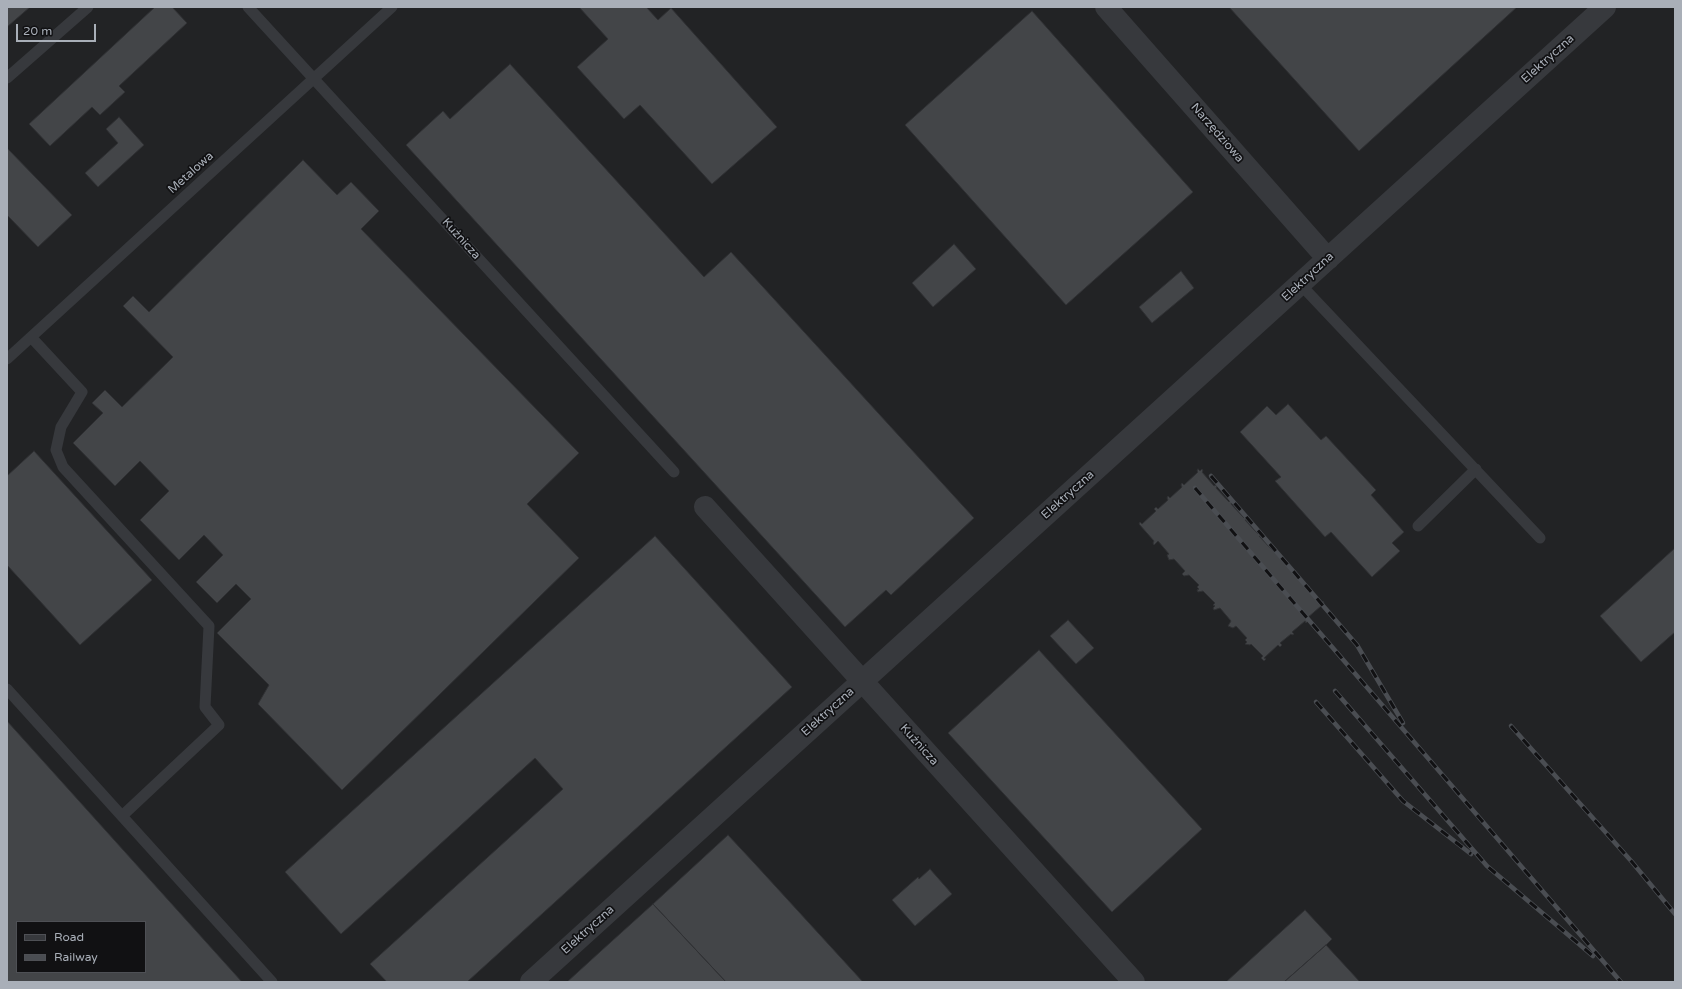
<!DOCTYPE html>
<html>
<head>
<meta charset="utf-8">
<style>
	body { margin:0 }
	#map { position:relative; width:1682px; height:989px; overflow:hidden; background:#161618; font-family:"Varela Round",sans-serif }
	canvas { display:block }
	.frame { position:absolute; inset:0; border:8px solid #a9afb8; pointer-events:none }
	.legend { position:absolute; left:16px; top:921px; width:130px; height:52px; box-sizing:border-box; background:#111113; border:1px solid #4e5055; margin:0; padding:5px 7px; list-style:none; font-size:12px; color:#a9afb8 }
	.legend li { display:flex; align-items:center; gap:8px; height:20px }
	.legend b { width:20px; border:1px solid #4e5055 }
	.scale { position:absolute; left:16px; top:24px; width:80px; height:18px; box-sizing:border-box; border:2px solid #a9afb8; border-top:0; padding-left:5px; font-size:12px; line-height:14px; white-space:nowrap; color:#a9afb8; -webkit-text-stroke:3px #111113; paint-order:stroke }
</style>
</head>
<body>
<div id="map">
<canvas width="1682" height="989"></canvas>
<div class="frame"></div>
<ul class="legend">
<li><b style="height:5px;background:#37393d"></b>Road</li>
<li><b style="height:5px;background:#4a4d52"></b>Railway</li>
</ul>
<div class="scale">20 m</div>
</div>
<script>
const g = document.querySelector('canvas').getContext('2d');
g.lineJoin = 'round';
function paint(path, color) {
  g.fillStyle = color;
  g.fill(path, 'evenodd');
}
function toPath(rows) {
  const path = new Path2D();
  for (const r of rows) {
    path.moveTo(r[0], r[1]);
    for (let i = 2; i < r.length; i += 2) path.lineTo(r[i], r[i + 1]);
  }
  return path;
}
function stroke(path, color, width, dash) {
  g.strokeStyle = color;
  g.lineWidth = width;
  g.lineCap = dash ? 'butt' : 'round';
  g.setLineDash(dash || []);
  g.stroke(path);
}
function drawText(font, color, halo, rows, align = 'center') {
  g.font = font + ' "Varela Round",sans-serif';
  g.lineWidth = 3.5;
  g.setLineDash([]);
  g.textBaseline = 'middle';
  g.strokeStyle = halo;
  g.fillStyle = color;
  for (const [text, x, y, turn = 0] of rows) {
    g.save();
    g.translate(x, y);
    g.rotate((+turn || 0) * Math.PI / 180);
    g.textAlign = isNaN(turn) ? turn : align;
    if (halo) g.strokeText(text, 0, 0);
    g.fillText(text, 0, 0);
    g.restore();
  }
}
const built = toPath([
	[7,7,1675,7,1675,982,7,982],
	[17,922,145,922,145,972,17,972]
]);
const building = toPath([
	[7,7,30,7,7,27,7,7],
	[155,7,172,7,187,23,119,86,125,92,100,115,92,107,50,146,29,124,155,7],
	[579,7,648,7,647,8,658,20,671,8,777,127,712,184,640,105,624,119,577,67,608,39,579,7],
	[1229,7,1517,7,1359,151,1229,7],
	[1032,11,1193,192,1066,305,905,125,1032,11],
	[510,64,704,277,731,252,974,518,891,595,886,590,845,627,406,145,443,111,450,119,510,64],
	[119,117,144,145,98,187,85,173,118,143,106,129,119,117],
	[7,148,72,215,38,247,7,215,7,148],
	[303,160,337,195,351,182,379,211,361,229,579,453,527,504,579,558,342,790,258,704,269,685,217,633,251,599,236,584,217,603,196,582,223,555,204,535,179,560,140,520,169,491,140,461,115,486,73,443,103,413,92,403,105,390,122,407,173,357,123,306,133,296,149,312,303,160],
	[954,244,976,269,933,307,912,283,954,244],
	[1181,271,1194,288,1152,323,1139,307,1181,271],
	[1288,404,1321,440,1326,436,1376,490,1371,495,1404,532,1392,543,1400,551,1372,577,1331,532,1325,537,1275,481,1281,477,1240,432,1267,406,1276,415,1288,404],
	[34,451,152,580,80,645,7,565,7,476,34,451],
	[1198,469,1200,471,1202,469,1203,471,1202,472,1214,486,1216,485,1217,486,1216,488,1229,502,1231,500,1232,502,1231,504,1244,518,1245,517,1247,518,1245,520,1258,534,1260,532,1261,534,1259,536,1274,552,1276,550,1277,552,1276,553,1290,569,1292,568,1294,570,1292,571,1307,587,1308,586,1310,587,1308,589,1321,603,1323,601,1324,603,1323,605,1324,606,1323,608,1321,606,1306,619,1308,621,1306,623,1305,621,1292,632,1294,634,1292,635,1291,634,1280,643,1282,645,1280,647,1278,645,1264,658,1266,659,1264,661,1261,658,1263,656,1251,644,1250,645,1245,644,1247,642,1245,640,1247,638,1236,626,1233,628,1228,626,1231,621,1220,608,1214,610,1213,608,1215,606,1213,605,1215,603,1203,591,1198,592,1197,590,1199,589,1197,587,1199,585,1189,575,1184,576,1182,574,1185,571,1174,559,1169,560,1167,555,1169,554,1158,541,1154,545,1153,543,1154,541,1139,524,1140,522,1142,524,1156,511,1154,509,1156,507,1158,509,1168,500,1167,498,1168,496,1170,498,1182,487,1181,485,1182,483,1184,485,1198,472,1197,471,1198,469],
	[655,536,792,687,467,982,387,982,370,964,563,789,535,758,341,934,285,872,655,536],
	[1675,548,1675,632,1641,662,1600,616,1675,548],
	[1068,620,1094,648,1076,664,1050,636,1068,620],
	[1039,650,1202,829,1112,912,948,733,1039,650],
	[7,721,242,982,7,982,7,721],
	[17,922,145,922,145,972,17,972,17,922],
	[728,835,755,864,863,982,726,982,653,904,728,835],
	[930,869,952,894,915,926,892,900,918,877,919,879,930,869],
	[653,904,726,982,567,982,601,951,653,904],
	[1305,910,1332,939,1326,945,1284,982,1226,982,1305,910],
	[1326,945,1360,982,1284,982,1326,945]
]);
const lane = toPath([
	[248,7,674,472],
	[7,78,88,7],
	[1301,285,1540,538],
	[31,337,82,392,61,427,56,450,63,467,209,626,205,707,219,725,122,816],
	[7,359,392,7],
	[1418,526,1476,469],
	[7,689,272,982]
]);
const street = toPath([
	[1106,7,1328,259],
	[705,507,1134,982],
	[531,982,1605,7]
]);
const rail = toPath([
	[1211,476,1357,645,1403,723],
	[1195,488,1621,982],
	[1335,691,1487,866,1593,956],
	[1316,702,1403,801,1471,854],
	[1511,726,1632,862,1675,914]
]);
const streetNames = [
	["Elektryczna",1548,59,-42],
	["Narzędziowa",1217,133,49],
	["Metalowa",191,173,-42],
	["Kuźnicza",461,239,48],
	["Elektryczna",1308,277,-43],
	["Elektryczna",1068,495,-42],
	["Elektryczna",828,712,-42],
	["Kuźnicza",919,745,48],
	["Elektryczna",588,930,-42]
];
paint(built, '#222325');
paint(building, '#434548');
stroke(building, '#303134', 1);
stroke(lane, '#37393d', 11);
stroke(street, '#37393d', 22);
stroke(rail, '#4a4d52', 4.5);
stroke(rail, '#111113', 3, [9]);
drawText('12px', '#a9afb8', '#111113', streetNames);
</script>
</body>
</html>
